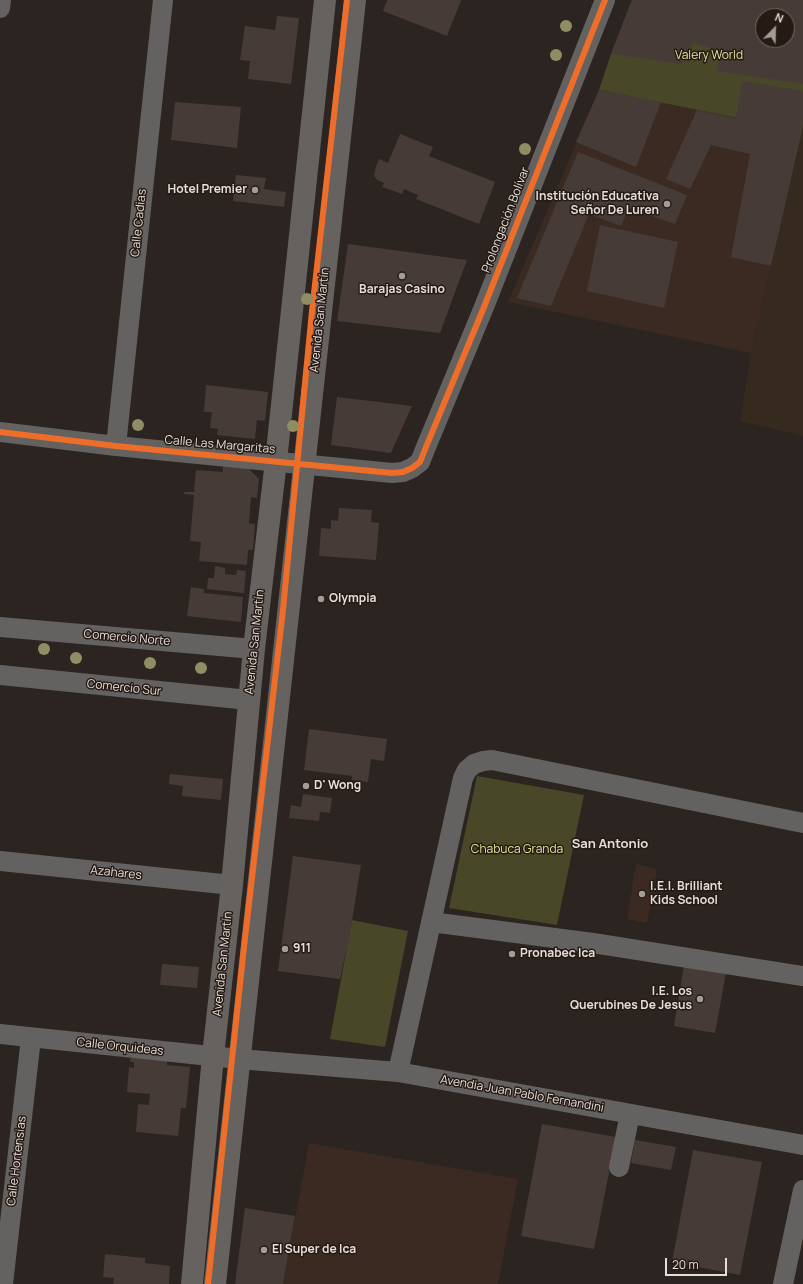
<!DOCTYPE html>
<html>
<head>
<meta charset="utf-8">
<style>
	body { margin:0 }
	#map { position:relative; width:803px; height:1284px; overflow:hidden; background:#2b2421; font-family:Manrope,sans-serif }
	canvas { display:block }
	.north { position:absolute; left:755px; top:8px; width:40px; height:40px; box-sizing:border-box; background:#251a14; border:1px solid #726863; border-radius:50%; rotate:23deg; font-size:11px; font-weight:700; line-height:16px; text-align:center; color:#e5ddd9 }
	.north::after { content:''; display:block; margin:auto; width:14px; height:18px; background:#a49c99; clip-path:polygon(50% 0,100% 100%,50% 72%,0 100%) }
	.scale { position:absolute; left:665px; top:1258px; width:62px; height:18px; box-sizing:border-box; border:2px solid #e5ddd9; border-top:0; padding-left:5px; font-size:12px; line-height:14px; white-space:nowrap; color:#e5ddd9; -webkit-text-stroke:3px #251a14; paint-order:stroke }
</style>
</head>
<body>
<div id="map">
<canvas width="803" height="1284"></canvas>
<div class="north">N</div>
<div class="scale">20 m</div>
</div>
<script>
const g = document.querySelector('canvas').getContext('2d');
g.lineJoin = 'round';
function paint(path, color) {
  g.fillStyle = color;
  g.fill(path, 'evenodd');
}
function toPath(rows) {
  const path = new Path2D();
  for (const r of rows) {
    path.moveTo(r[0], r[1]);
    for (let i = 2; i < r.length; i += 2) path.lineTo(r[i], r[i + 1]);
  }
  return path;
}
function stroke(path, color, width, dash) {
  g.strokeStyle = color;
  g.lineWidth = width;
  g.lineCap = dash ? 'butt' : 'round';
  g.setLineDash(dash || []);
  g.stroke(path);
}
function drawText(font, color, halo, rows, align = 'center') {
  g.font = font + ' Manrope,sans-serif';
  g.lineWidth = 3;
  g.setLineDash([]);
  g.textBaseline = 'middle';
  g.strokeStyle = halo;
  g.fillStyle = color;
  for (const [text, x, y, turn = 0] of rows) {
    g.save();
    g.translate(x, y);
    g.rotate((+turn || 0) * Math.PI / 180);
    g.textAlign = isNaN(turn) ? turn : align;
    if (halo) g.strokeText(text, 0, 0);
    g.fillText(text, 0, 0);
    g.restore();
  }
}
const commercial = toPath([
	[803,123,803,436,740,421,751,353]
]);
const built = toPath([
	[599,90,802,131,751,353,508,302],
	[636,864,657,869,647,923,627,919],
	[309,1143,518,1179,498,1284,283,1284]
]);
const green = toPath([
	[632,0,803,0,803,123,802,131,599,90,611,54],
	[763,16,787,16,787,40,763,40],
	[477,776,584,795,557,925,449,908],
	[352,920,408,931,385,1047,330,1039]
]);
const building = toPath([
	[387,0,461,0,447,36,383,11],
	[632,0,803,0,803,84,717,71,721,51,693,43,681,64,611,54],
	[763,16,787,16,787,40,763,40],
	[277,16,299,18,291,84,248,79,250,61,240,60,245,26,275,30],
	[742,81,803,91,803,123,802,131,771,266,731,257,750,154,711,145,690,189,666,179,697,110,736,118],
	[599,90,661,102,636,167,576,142],
	[175,102,241,107,237,148,171,140],
	[400,134,433,147,429,156,495,182,479,224,416,199,418,195,404,189,402,194,382,187,384,183,377,180,374,176,375,170,379,159,388,163],
	[578,152,687,195,675,224,629,208,621,226,589,214,551,306,517,298],
	[236,175,266,178,264,189,286,192,284,207,233,201],
	[600,225,678,242,664,308,587,291],
	[348,244,467,260,440,333,337,321],
	[206,385,268,392,265,421,257,420,255,439,217,435,218,429,210,428,212,412,204,412],
	[337,397,412,406,391,453,331,445],
	[223,466,248,468,259,479,257,498,251,497,249,523,255,524,253,550,248,550,247,565,199,561,201,542,190,541,194,495,184,494,184,492,194,492,196,470,223,472],
	[339,508,372,510,371,522,379,523,376,560,319,556,321,528,331,529,331,520,338,521],
	[215,566,225,568,225,574,236,575,237,570,246,571,244,593,207,589,208,578,214,578],
	[191,587,204,589,204,593,243,597,241,622,187,616],
	[309,729,387,739,384,761,371,759,368,782,352,780,352,776,304,770],
	[170,774,223,779,221,800,182,796,183,786,169,784],
	[303,794,332,798,330,813,320,812,319,821,289,818,291,805,301,807],
	[293,856,361,865,349,939,340,979,278,971],
	[162,964,199,967,197,988,160,985],
	[684,965,726,973,715,1033,674,1026],
	[131,1051,167,1060,167,1065,190,1067,186,1108,181,1108,178,1136,136,1132,138,1104,149,1105,150,1094,127,1092,129,1067,134,1068,134,1062,130,1062],
	[542,1124,616,1137,594,1249,521,1236],
	[635,1140,676,1147,671,1170,631,1163],
	[693,1150,762,1162,740,1275,672,1262],
	[245,1208,295,1216,283,1284,235,1284],
	[105,1254,145,1258,145,1263,170,1266,169,1284,113,1284,114,1278,103,1277]
]);
const minor = toPath([
	[0,8,1,0],
	[0,432,116,446,392,473,403,472,412,468,420,462,426,447,484,307,605,0],
	[116,446,163,0],
	[0,627,254,649],
	[0,675,249,700],
	[0,861,232,885],
	[431,922,593,943,803,976],
	[0,1034,239,1059,398,1072,803,1145],
	[398,1072,463,778,467,770,474,764,483,761,492,760,803,823],
	[619,1167,630,1114],
	[3,1284,31,1038],
	[783,1284,803,1190]
]);
const major = toPath([
	[192,1284,213,1056,232,885,254,649,276,461,325,0],
	[215,1284,355,0]
]);
const cycleway = toPath([
	[0,432,116,446,392,473,403,472,412,468,420,462,426,447,484,307,605,0],
	[208,1284,244,947,283,610,312,311,347,0]
]);
const trees = [
	[566,26],
	[556,55],
	[525,149],
	[307,299],
	[138,425],
	[293,426],
	[44,649],
	[76,658],
	[150,663],
	[201,668]
];
const markers = [
	[255,190,4,"#a49c99"],
	[667,204,4,"#a49c99"],
	[402,276,4,"#a49c99"],
	[321,599,4,"#a49c99"],
	[306,786,4,"#a49c99"],
	[642,894,4,"#a49c99"],
	[285,949,4,"#a49c99"],
	[512,954,4,"#a49c99"],
	[700,999,4,"#a49c99"],
	[264,1250,4,"#a49c99"]
];
const parkNames = [
	["Valery World",709,56],
	["Chabuca Granda",517,850]
];
const poiNames = [
	["Hotel Premier",247,190,"right"],
	["Institución Educativa",659,197,"right"],
	["Señor De Luren",659,211,"right"],
	["Barajas Casino",402,290,"center"],
	["Olympia",329,599],
	["D' Wong",314,786],
	["I.E.I. Brilliant",650,887],
	["Kids School",650,901],
	["911",293,949],
	["Pronabec Ica",520,954],
	["I.E. Los",692,992,"right"],
	["Querubines De Jesus",692,1006,"right"],
	["El Super de Ica",272,1250]
];
const streetNames = [
	["Prolongación Bolívar",506,220,-69],
	["Calle Cadias",139,223,-84],
	["Avenida San Martín",320,320,-84],
	["Calle Las Margaritas",220,445,5],
	["Comercio Norte",127,638,5],
	["Avenida San Martín",255,642,-84],
	["Comercio Sur",124,688,6],
	["Azahares",116,873,6],
	["Avenida San Martín",223,964,-84],
	["Calle Orquideas",120,1047,6],
	["Avendia Juan Pablo Fernandini",522,1094,10],
	["Calle Hortensias",17,1161,-83]
];
const neighbourhoodNames = [
	["San Antonio",610,844]
];
paint(commercial, '#362a1e');
paint(built, '#3b2a22');
paint(green, '#484728');
paint(building, '#473b38');
stroke(minor, '#646260', 20);
stroke(major, '#66625f', 22);
stroke(cycleway, '#ee6e29', 6);
g.fillStyle = '#8f8d64';
for (const [x, y] of trees) {
  g.beginPath();
  g.arc(x, y, 6, 0, 2 * Math.PI);
  g.fill();
}
for (const [x, y, r, color] of markers) {
  const dot = new Path2D();
  dot.arc(x, y, r, 0, 2 * Math.PI);
  g.fillStyle = color;
  g.fill(dot);
  stroke(dot, '#251a14', 1.5);
}
drawText('12px', '#e0e39a', '#251a14', parkNames);
drawText('bold 12px', '#e5ddd9', '#251a14', poiNames, 'left');
drawText('12px', '#e5ddd9', '#251a14', streetNames);
drawText('bold 13px', '#e5ddd9', '#251a14', neighbourhoodNames);
</script>
</body>
</html>
